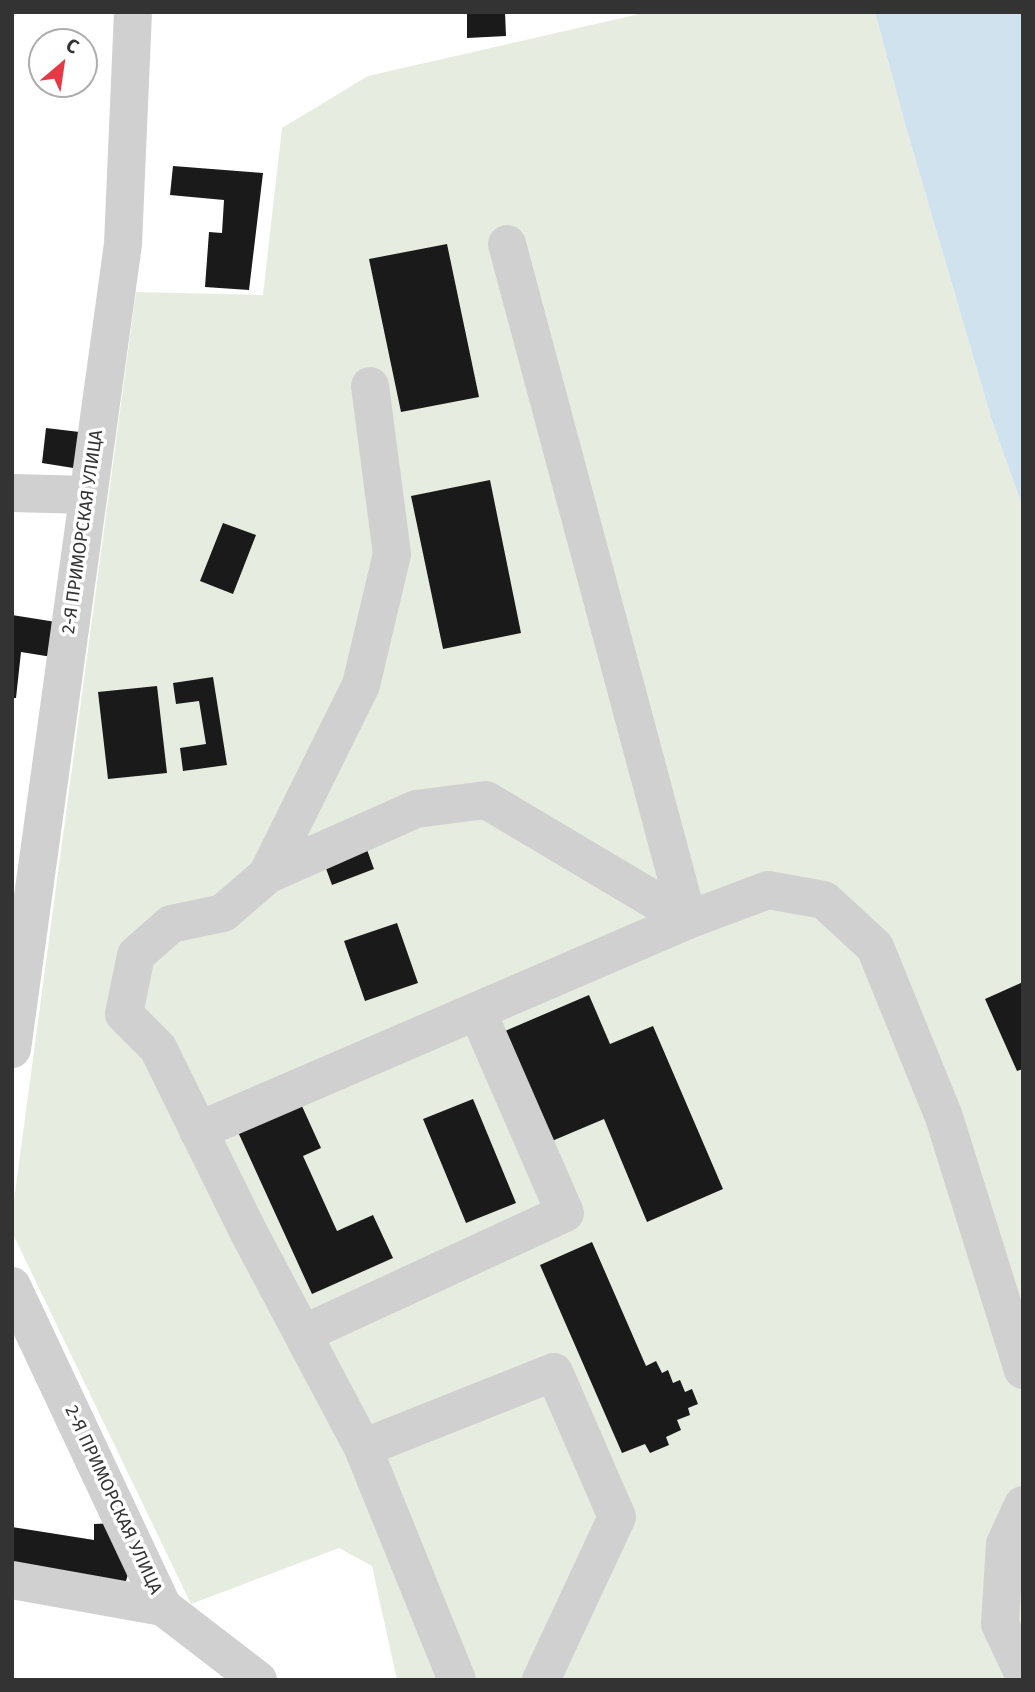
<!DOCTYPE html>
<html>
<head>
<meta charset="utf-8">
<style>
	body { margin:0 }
	#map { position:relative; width:1035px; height:1692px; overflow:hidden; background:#fff; font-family:"Fira Sans",sans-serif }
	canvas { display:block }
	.frame { position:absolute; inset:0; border:14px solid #333; pointer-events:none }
	.north { position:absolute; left:28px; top:28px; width:70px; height:70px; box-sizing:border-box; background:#fff; border:2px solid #adadad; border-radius:50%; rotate:29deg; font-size:19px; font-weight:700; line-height:28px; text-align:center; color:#333 }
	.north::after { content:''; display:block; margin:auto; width:24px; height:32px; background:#e63946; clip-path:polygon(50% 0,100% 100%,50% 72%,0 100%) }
</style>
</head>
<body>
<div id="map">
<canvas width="1035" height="1692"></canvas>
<div class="frame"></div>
<div class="north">С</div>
</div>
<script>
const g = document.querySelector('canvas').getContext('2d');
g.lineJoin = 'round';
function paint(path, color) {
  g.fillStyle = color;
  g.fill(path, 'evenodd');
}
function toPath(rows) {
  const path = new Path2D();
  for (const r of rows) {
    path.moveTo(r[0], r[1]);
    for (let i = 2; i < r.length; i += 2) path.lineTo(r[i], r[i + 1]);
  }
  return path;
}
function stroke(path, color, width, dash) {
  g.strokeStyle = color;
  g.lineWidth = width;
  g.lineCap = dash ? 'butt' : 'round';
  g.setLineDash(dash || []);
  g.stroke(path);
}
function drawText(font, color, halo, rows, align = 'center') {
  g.font = font + ' "Fira Sans",sans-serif';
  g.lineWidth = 7;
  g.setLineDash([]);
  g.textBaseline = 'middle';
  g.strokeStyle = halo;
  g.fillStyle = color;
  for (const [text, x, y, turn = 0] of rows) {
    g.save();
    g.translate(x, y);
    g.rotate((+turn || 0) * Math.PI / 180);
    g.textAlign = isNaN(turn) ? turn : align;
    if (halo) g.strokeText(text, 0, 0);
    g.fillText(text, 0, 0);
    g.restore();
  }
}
const green = toPath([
	[648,12,875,12,905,124,993,424,1023,508,1023,1680,397,1680,372,1566,339,1548,191,1604,12,1232,12,1215,136,292,263,295,282,128,368,76]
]);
const water = toPath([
	[875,12,1023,12,1023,508,993,424,905,124]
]);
const building = toPath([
	[467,12,505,12,506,36,467,38],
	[173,166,263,173,249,290,205,287,209,232,222,233,224,200,170,195],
	[447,244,479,397,401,412,369,259],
	[46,428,88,433,86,470,42,463],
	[490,480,521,633,443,649,411,496],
	[223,523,256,535,233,594,200,581],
	[12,615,56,622,52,657,21,652,16,698,12,698],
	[213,677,227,765,183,771,180,748,206,744,199,701,176,704,173,683],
	[157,686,167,773,108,779,98,692],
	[366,847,374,869,332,885,324,863],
	[397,923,418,983,365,1001,344,941],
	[1023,982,1023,1069,1017,1071,985,999],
	[589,995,610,1044,653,1026,723,1189,647,1222,604,1119,552,1141,505,1031],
	[473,1099,516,1203,466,1223,423,1119],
	[301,1104,321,1148,303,1156,337,1231,373,1215,393,1258,312,1294,238,1132],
	[592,1242,646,1366,656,1361,662,1373,668,1370,673,1383,680,1380,685,1392,692,1389,698,1404,688,1408,690,1415,677,1420,681,1430,666,1437,669,1445,650,1453,645,1444,622,1453,540,1265],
	[118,1523,133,1559,124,1587,12,1570,12,1527,94,1540,94,1524]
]);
const minor = toPath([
	[12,493,88,495],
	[267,875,361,685,392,554,370,386],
	[12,1049,123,244,133,12],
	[198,1131,688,920,507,244],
	[12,1286,163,1607,258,1680],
	[303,1334,565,1213,477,1011],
	[363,1448,457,1680],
	[1023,1505,1005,1544,1000,1624,1023,1673],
	[12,1580,163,1607],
	[541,1680,617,1517,554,1372,363,1448,248,1231,158,1048,124,1014,136,955,171,924,223,913,267,875,416,809,486,800,688,920,768,890,824,900,875,947,944,1117,1023,1370]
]);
const streetNames = [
	["2-Я ПРИМОРСКАЯ УЛИЦА",83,532,-82],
	["2-Я ПРИМОРСКАЯ УЛИЦА",113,1500,65]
];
paint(green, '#e6ecdf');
paint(water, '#cfe2ee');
paint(building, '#1a1a1a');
stroke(minor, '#d0d0d0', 38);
drawText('18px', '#333', '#fff', streetNames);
</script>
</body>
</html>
